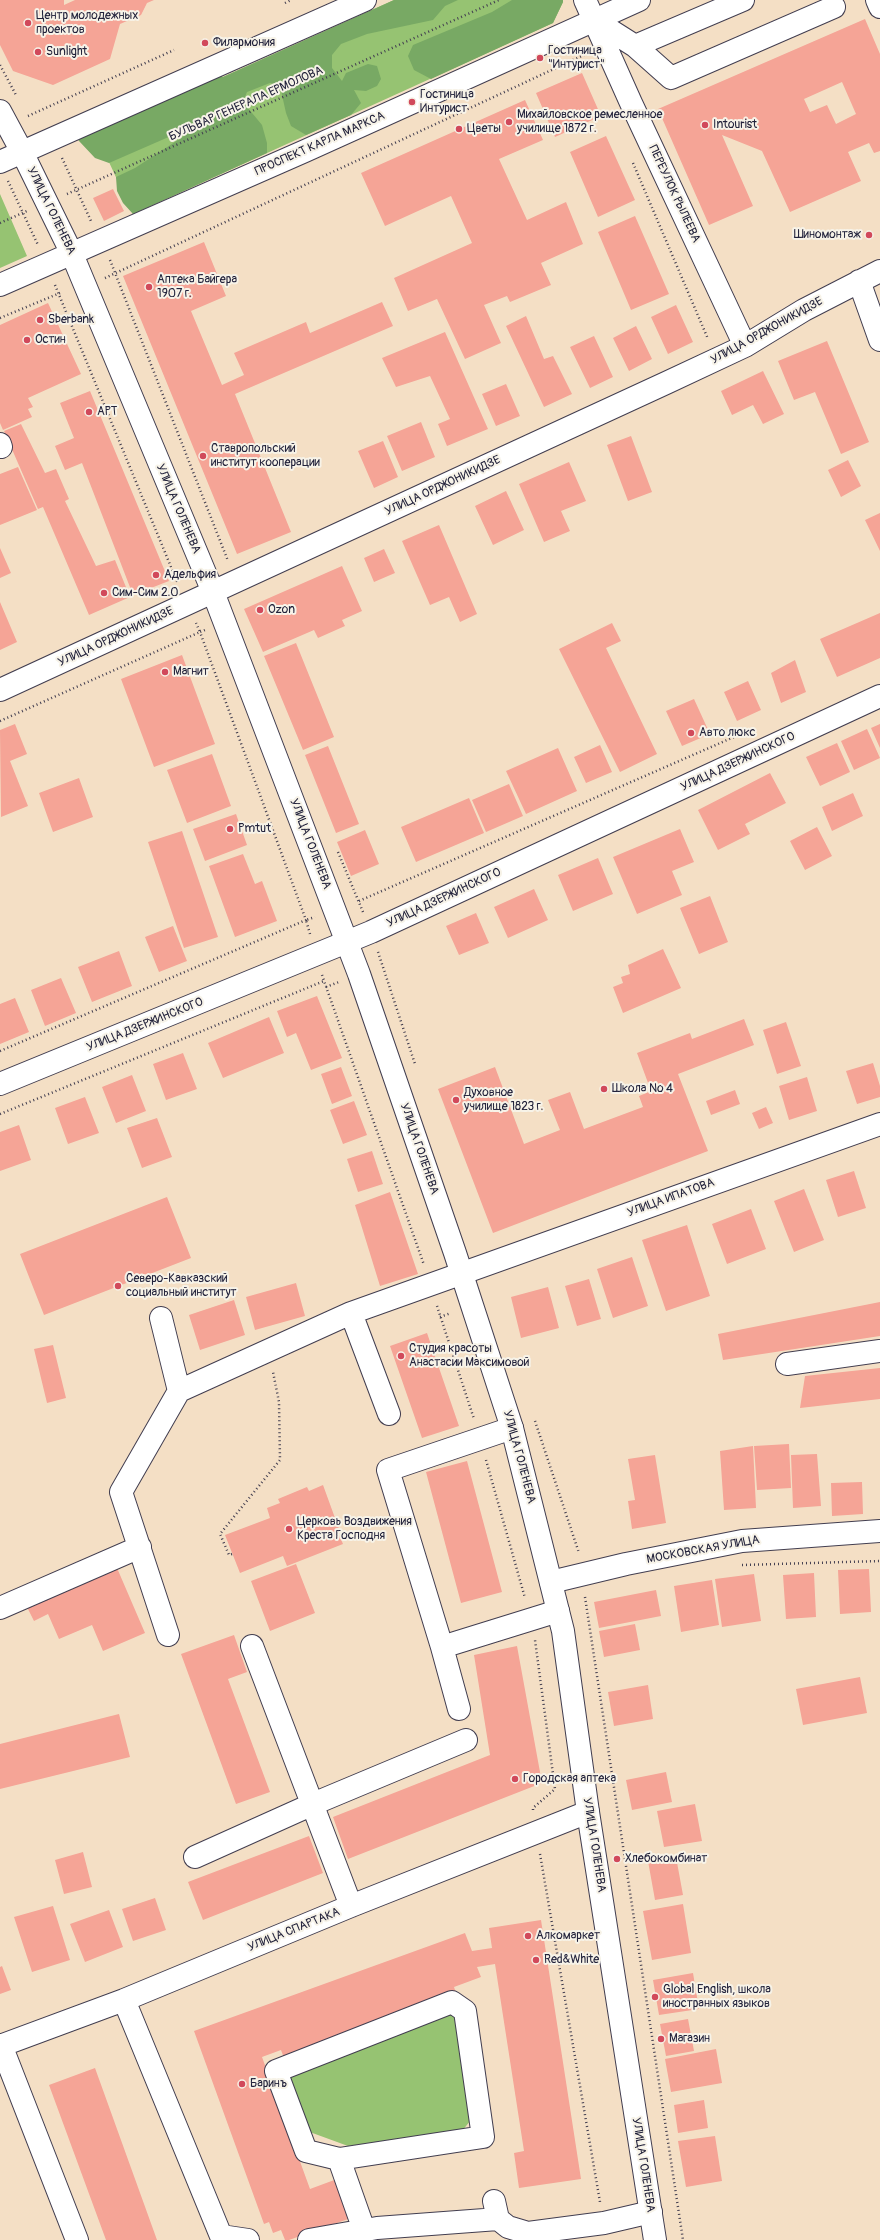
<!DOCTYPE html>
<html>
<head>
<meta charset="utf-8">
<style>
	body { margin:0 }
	canvas { display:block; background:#f4dfc5 }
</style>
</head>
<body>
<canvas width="880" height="2240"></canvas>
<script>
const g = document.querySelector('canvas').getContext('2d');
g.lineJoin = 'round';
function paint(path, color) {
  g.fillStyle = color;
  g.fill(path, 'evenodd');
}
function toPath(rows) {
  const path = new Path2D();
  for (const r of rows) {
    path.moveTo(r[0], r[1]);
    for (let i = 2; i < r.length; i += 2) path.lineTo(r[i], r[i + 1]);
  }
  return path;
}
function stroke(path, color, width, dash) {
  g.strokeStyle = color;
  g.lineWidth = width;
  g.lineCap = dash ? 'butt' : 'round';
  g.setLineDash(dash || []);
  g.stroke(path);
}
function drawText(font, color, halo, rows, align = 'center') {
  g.font = font + ' Pangolin,sans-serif';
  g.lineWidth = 4;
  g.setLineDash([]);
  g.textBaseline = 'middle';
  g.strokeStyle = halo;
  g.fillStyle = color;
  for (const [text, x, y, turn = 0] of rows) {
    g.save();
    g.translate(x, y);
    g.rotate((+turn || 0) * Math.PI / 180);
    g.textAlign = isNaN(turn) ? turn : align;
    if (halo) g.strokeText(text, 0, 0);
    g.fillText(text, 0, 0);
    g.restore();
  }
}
const green = toPath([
	[394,0,563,0,563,2,553,23,133,214,96,134],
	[0,194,27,256,0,268],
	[447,2011,457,2016,475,2115,462,2131,348,2146,307,2131,286,2076]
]);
const forest = toPath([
	[394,0,458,0,445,6,433,20,367,34,341,44,332,55,332,68,342,81,346,73,368,64,377,66,381,79,377,86,366,91,354,90,361,103,351,115,306,135,291,126,286,113,280,86,270,83,247,92,243,102,262,125,267,143,267,153,133,214,123,203,117,191,116,177,135,168,198,127,187,129,109,163,95,158,79,141,75,133,216,73,223,77],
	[512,0,563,0,563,2,553,23,431,79,414,70,408,56,413,45,492,12]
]);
const building = toPath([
	[0,0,64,0,64,5,75,0,154,0,147,3,141,15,120,24,110,59,53,85,13,71,0,45],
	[865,19,880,54,880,151,874,153,869,143,848,152,861,181,790,212,762,151,722,135,753,206,709,225,658,109],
	[842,82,856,114,836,124,827,105,810,112,804,99],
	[582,73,601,116,555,137,536,93],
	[525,100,543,140,499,159,527,220,566,202,583,244,541,263,551,285,510,302,507,296,484,305,501,343,465,359,437,299,408,311,394,278,472,243,451,196,385,226,361,173],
	[606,136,635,200,598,217,570,152],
	[113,189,124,211,104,221,93,198],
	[635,216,669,294,631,310,598,232],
	[204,242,226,296,191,311,222,385,244,375,234,353,306,322,310,333,382,302,393,326,235,394,291,532,237,554,123,276],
	[48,303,81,374,28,398,33,407,28,409,32,417,3,430,0,423,0,325],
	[676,305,693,342,668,354,651,317],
	[526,316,544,359,553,356,572,394,544,407,506,326],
	[636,326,652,359,629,371,613,338],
	[445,332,488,429,447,446,438,424,450,419,430,376,396,387,382,358],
	[594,336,613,377,590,388,570,347],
	[827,341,869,442,841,454,815,392,794,400,778,361],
	[763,371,784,414,763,424,753,405,732,415,721,391],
	[506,384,520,416,496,426,482,394],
	[90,391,169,581,133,595,82,463,65,470,55,446,74,438,60,403],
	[421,422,435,457,402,471,387,436],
	[21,424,45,473,56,469,69,499,65,501,96,566,115,560,130,597,89,615,43,507,38,509,4,431],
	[631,436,652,492,628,501,607,445],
	[383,441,398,477,374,488,358,451],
	[848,460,861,486,841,497,828,470],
	[569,462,586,501,561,511,570,531,544,542,519,484],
	[18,467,37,510,0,525,0,474],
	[506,491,524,530,493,545,475,506],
	[880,513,880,551,865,520],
	[439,525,477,614,460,622,449,597,430,605,402,541],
	[0,548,11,573,0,578],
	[384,549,395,573,374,582,364,558],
	[342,566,362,611,342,620,345,626,318,638,314,630,263,652,244,609],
	[0,602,17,642,0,650],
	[880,613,880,658,837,677,820,639],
	[612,623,621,641,606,648,657,754,620,772,559,649],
	[296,643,334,737,303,750,264,656],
	[182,655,215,744,154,767,121,679],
	[795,660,806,692,781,703,771,673],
	[748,681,761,710,737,721,724,692],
	[694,699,710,734,682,746,666,711],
	[15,724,27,754,10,761,28,806,1,817,0,730],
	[880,724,880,748,871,728],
	[867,729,880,758,854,770,841,741],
	[837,743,850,772,820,786,806,757],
	[600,745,612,772,586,783,574,757],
	[328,746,359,824,336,833,305,755],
	[558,748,577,791,526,814,506,771],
	[212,754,231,806,187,823,167,770],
	[770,773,786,803,745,824,750,834,718,850,698,810],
	[79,778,93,817,53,832,39,793],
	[509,784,523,816,486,832,472,800],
	[853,793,863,816,832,831,822,807],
	[469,798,484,833,416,862,401,827],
	[236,814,247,845,205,861,193,829],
	[817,827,832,856,805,870,790,841],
	[680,829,694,862,672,871,682,895,637,914,613,857],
	[365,830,379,864,351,876,337,842],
	[182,831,218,937,184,948,148,842],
	[243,854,255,884,262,881,277,921,235,937,209,866],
	[598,858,613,894,573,911,558,875],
	[534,889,548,920,508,938,494,907],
	[710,896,728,942,699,954,680,908],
	[476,913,489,943,459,955,446,926],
	[173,926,187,961,159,972,145,937],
	[663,949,681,988,623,1013,613,987,623,983,621,977,630,974,628,965],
	[119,951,132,986,92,1002,78,967],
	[61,978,76,1013,45,1026,31,990],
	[317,996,342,1058,311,1070,296,1033,287,1037,277,1011],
	[15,998,29,1032,0,1044,0,1004],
	[269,1017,284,1053,223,1078,208,1043],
	[744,1019,754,1045,678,1074,708,1151,493,1233,438,1089,495,1067,524,1144,560,1130,548,1100,570,1092,584,1129,643,1107,639,1096,651,1091,637,1053,690,1033,692,1039],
	[786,1022,801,1066,777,1074,763,1030],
	[183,1053,197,1089,166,1100,153,1064],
	[873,1063,880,1086,880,1097,857,1104,846,1071],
	[341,1067,352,1096,332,1104,321,1074],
	[132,1075,146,1111,116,1123,102,1087],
	[807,1077,817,1111,789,1120,779,1086],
	[735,1090,740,1104,711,1115,706,1101],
	[85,1097,99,1133,68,1144,55,1108],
	[354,1101,367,1135,343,1144,330,1110],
	[766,1107,773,1123,759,1129,752,1113],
	[157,1118,172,1157,142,1168,127,1128],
	[19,1125,31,1160,0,1171,0,1132],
	[372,1151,383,1184,358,1192,347,1159],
	[854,1171,866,1208,838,1217,826,1180],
	[804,1189,824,1240,794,1252,774,1201],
	[390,1192,418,1274,380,1286,355,1205],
	[167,1197,191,1258,44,1315,20,1254],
	[751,1209,766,1249,727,1264,712,1224],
	[687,1225,710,1296,666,1311,642,1240],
	[632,1257,648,1306,613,1318,597,1269],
	[589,1279,601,1319,577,1326,565,1286],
	[296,1283,305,1316,255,1330,246,1297],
	[548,1287,559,1328,521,1338,511,1297],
	[234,1300,245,1335,200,1350,189,1315],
	[880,1302,880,1336,723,1360,718,1334],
	[427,1333,459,1426,422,1438,390,1346],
	[53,1345,66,1398,47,1403,34,1349],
	[880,1368,880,1399,800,1408,805,1376],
	[789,1444,791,1488,757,1490,754,1446],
	[753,1446,756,1508,724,1510,720,1451],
	[817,1454,821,1506,793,1508,791,1455],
	[655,1455,666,1523,632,1529,628,1501,635,1500,628,1459],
	[467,1461,502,1592,461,1603,426,1472],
	[862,1482,863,1514,832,1516,831,1483],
	[323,1485,339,1529,337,1530,343,1544,287,1566,283,1556,240,1573,225,1535,270,1518,267,1508,280,1503,278,1499,307,1487,309,1491],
	[296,1564,315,1613,270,1631,251,1581],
	[117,1568,145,1633,103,1651,92,1625,59,1639,48,1614,34,1621,27,1607],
	[869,1569,871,1612,840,1614,838,1570],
	[814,1573,816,1617,786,1619,783,1575],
	[754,1574,761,1621,722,1627,715,1579],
	[712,1580,719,1625,681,1632,674,1586],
	[656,1590,661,1616,599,1628,594,1602],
	[635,1624,640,1650,604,1657,599,1631],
	[234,1635,247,1672,228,1679,270,1792,236,1804,181,1654],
	[517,1646,542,1783,348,1859,333,1817,490,1755,474,1655],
	[860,1677,867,1713,803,1725,796,1689],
	[648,1685,653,1719,614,1726,608,1692],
	[119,1714,130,1757,0,1789,0,1744],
	[666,1772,672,1802,632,1810,626,1780],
	[695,1804,702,1841,664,1847,657,1811],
	[309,1836,323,1873,203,1920,188,1882],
	[83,1852,92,1887,64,1894,55,1860],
	[676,1857,683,1895,655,1900,648,1861],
	[155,1898,166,1930,133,1941,122,1909],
	[683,1904,691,1953,652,1960,643,1911],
	[53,1906,70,1960,32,1972,14,1917],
	[109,1910,123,1947,85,1962,70,1924],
	[541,1920,581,2179,519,2188,514,2153,524,2151,495,1964,477,1967,481,1977,454,1987,457,1996,284,2058,281,2050,262,2057,310,2189,337,2179,351,2218,289,2240,285,2240,281,2230,273,2233,269,2222,264,2224,194,2031,465,1933,472,1951,492,1948,489,1928],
	[2,1966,11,1990,0,1994,0,1967],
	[693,1973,699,2009,659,2015,653,1980],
	[688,2019,694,2051,666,2056,660,2024],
	[716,2049,722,2083,671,2092,665,2059],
	[95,2068,157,2240,106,2240,49,2085],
	[704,2100,708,2128,678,2133,674,2105],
	[715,2136,722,2181,686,2187,678,2141]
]);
const path = toPath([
	[285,3,291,0],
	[0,65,16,95],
	[28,116,174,50],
	[62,158,91,221],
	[633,163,708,339],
	[8,181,38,245],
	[67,194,499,0],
	[0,223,27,211],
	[110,260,228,561],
	[105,278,586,54],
	[55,285,178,584],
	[0,318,60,293],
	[0,721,200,632,196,623],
	[338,852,363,912],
	[359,901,750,730],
	[310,934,306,920,315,917],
	[378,952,415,1064],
	[322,975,424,1265],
	[326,987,339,982],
	[0,1051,306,920,200,632,205,630],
	[0,1114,324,981],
	[437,1306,474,1419],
	[440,1317,451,1313],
	[535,1421,579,1553],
	[486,1460,525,1598],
	[232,1554,229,1555,220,1534,280,1460,279,1402,273,1372],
	[742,1565,880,1561],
	[585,1597,683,2240],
	[533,1810,533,1808,555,1789,535,1640],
	[540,1854,600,2202]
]);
const minor = toPath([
	[585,0,631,103,745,346],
	[877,0,880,7],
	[594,20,635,46,743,0],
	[635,46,671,78,834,7],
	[859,281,880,340],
	[0,444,1,447],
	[0,690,666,383,745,346,804,310,880,271],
	[0,1084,371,932,880,696],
	[351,1313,389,1414],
	[161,1318,179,1391,351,1313,880,1124],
	[787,1364,880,1351],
	[551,1582,626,1564,742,1541,880,1531],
	[0,1608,140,1547],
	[168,1635,121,1492,179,1391],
	[252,1646,351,1906],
	[442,1647,558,1611],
	[459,1709,442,1647,388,1470,512,1428],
	[195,1857,313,1804,466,1740],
	[124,2000,221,2236,248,2240],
	[1,2045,77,2240],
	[0,2046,124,2000,351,1906,588,1812],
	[339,2159,483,2137,465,2011,452,2002,276,2071,306,2151,339,2159,364,2230],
	[494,2201,498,2219],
	[309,2240,377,2228,498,2219,508,2227,528,2233,604,2223,651,2212]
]);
const major = toPath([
	[0,111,22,152,72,254,213,592,359,974,455,1253,512,1428,563,1631,588,1812,655,2240],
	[0,162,365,0],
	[0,285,305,151,639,0]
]);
const markers = [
	[28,23,4,"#d1495b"],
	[205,43,4,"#d1495b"],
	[38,52,4,"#d1495b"],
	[540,58,4,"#d1495b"],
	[412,102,4,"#d1495b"],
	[509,122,4,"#d1495b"],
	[705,125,4,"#d1495b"],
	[459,129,4,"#d1495b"],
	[869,235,4,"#d1495b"],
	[149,287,4,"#d1495b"],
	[40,320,4,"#d1495b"],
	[27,340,4,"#d1495b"],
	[89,412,4,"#d1495b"],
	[203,456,4,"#d1495b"],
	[156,575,4,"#d1495b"],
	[104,593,4,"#d1495b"],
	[260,610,4,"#d1495b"],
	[165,672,4,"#d1495b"],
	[691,733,4,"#d1495b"],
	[230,829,4,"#d1495b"],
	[604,1089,4,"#d1495b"],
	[456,1100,4,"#d1495b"],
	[118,1286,4,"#d1495b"],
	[401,1356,4,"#d1495b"],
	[289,1529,4,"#d1495b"],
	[515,1779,4,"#d1495b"],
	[617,1859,4,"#d1495b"],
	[528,1936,4,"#d1495b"],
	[536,1960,4,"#d1495b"],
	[655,1997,4,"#d1495b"],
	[661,2039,4,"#d1495b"],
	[242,2084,4,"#d1495b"]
];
const poiNames = [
	["Центр молодежных",36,16],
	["проектов",36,30],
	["Филармония",213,43],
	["Гостиница",548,51],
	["\"Интурист\"",548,65],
	["Sunlight",46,52],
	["Гостиница",420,95],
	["Интурист",420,109],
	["Михайловское ремесленное",517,115],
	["училище 1872 г.",517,129],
	["Intourist",713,125],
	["Цветы",467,129],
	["Шиномонтаж",861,235,"right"],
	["Аптека Байгера",157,280],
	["1907 г.",157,294],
	["Sberbank",48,320],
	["Остин",35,340],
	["АРТ",97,412],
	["Ставропольский",211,449],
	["институт кооперации",211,463],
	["Адельфия",164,575],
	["Сим-Сим 2.0",112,593],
	["Ozon",268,610],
	["Магнит",173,672],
	["Авто люкс",699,733],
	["Pmtut",238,829],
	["Школа № 4",612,1089],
	["Духовное",464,1093],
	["училище 1823 г.",464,1107],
	["Северо-Кавказский",126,1279],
	["социальный институт",126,1293],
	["Студия красоты",409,1349],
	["Анастасии Максимовой",409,1363],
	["Церковь Воздвижения",297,1522],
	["Креста Господня",297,1536],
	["Городская аптека",523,1779],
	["Хлебокомбинат",625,1859],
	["Алкомаркет",536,1936],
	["Red&White",544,1960],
	["Global English, школа",663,1990],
	["иностранных языков",663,2004],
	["Магазин",669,2039],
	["Баринъ",250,2084]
];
const streetNames = [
	["БУЛЬВАР ГЕНЕРАЛА ЕРМОЛОВА",246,104,-24],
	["ПРОСПЕКТ КАРЛА МАРКСА",320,144,-24],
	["ПЕРЕУЛОК РЫЛЕЕВА",674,194,65],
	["УЛИЦА ГОЛЕНЕВА",51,211,64],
	["УЛИЦА ОРДЖОНИКИДЗЕ",767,331,-29],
	["УЛИЦА ОРДЖОНИКИДЗЕ",443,486,-25],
	["УЛИЦА ГОЛЕНЕВА",178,509,67],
	["УЛИЦА ОРДЖОНИКИДЗЕ",116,637,-25],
	["УЛИЦА ДЗЕРЖИНСКОГО",738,762,-25],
	["УЛИЦА ГОЛЕНЕВА",310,844,69],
	["УЛИЦА ДЗЕРЖИНСКОГО",444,898,-25],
	["УЛИЦА ДЗЕРЖИНСКОГО",145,1025,-22],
	["УЛИЦА ГОЛЕНЕВА",419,1149,71],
	["УЛИЦА ИПАТОВА",671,1198,-20],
	["УЛИЦА ГОЛЕНЕВА",519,1457,75],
	["МОСКОВСКАЯ УЛИЦА",703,1550,-10],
	["УЛИЦА ГОЛЕНЕВА",594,1845,81],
	["УЛИЦА СПАРТАКА",294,1930,-22],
	["УЛИЦА ГОЛЕНЕВА",643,2165,81]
];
paint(green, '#96c372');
paint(forest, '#78a964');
paint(building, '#f5a496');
stroke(minor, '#423e50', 24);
stroke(major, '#423e50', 24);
stroke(path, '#423e50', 2.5, [1, 3]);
stroke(minor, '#fff', 22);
stroke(major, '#fff', 22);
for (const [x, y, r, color] of markers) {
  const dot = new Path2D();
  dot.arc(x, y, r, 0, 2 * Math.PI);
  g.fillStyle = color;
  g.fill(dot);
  stroke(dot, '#f7f3e8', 1.5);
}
drawText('12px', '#22223b', '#f7f3e8', poiNames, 'left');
drawText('12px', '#22223b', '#f7f3e8', streetNames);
</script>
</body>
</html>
